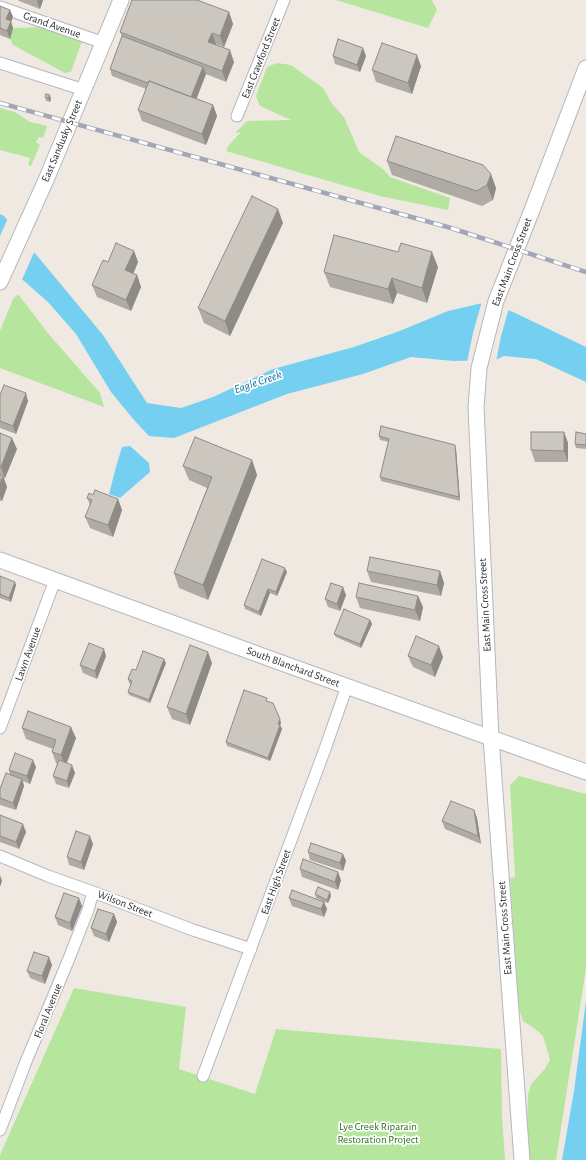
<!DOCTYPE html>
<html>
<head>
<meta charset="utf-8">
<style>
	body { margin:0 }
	canvas { display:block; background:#efe9e1 }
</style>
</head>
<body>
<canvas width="586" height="1160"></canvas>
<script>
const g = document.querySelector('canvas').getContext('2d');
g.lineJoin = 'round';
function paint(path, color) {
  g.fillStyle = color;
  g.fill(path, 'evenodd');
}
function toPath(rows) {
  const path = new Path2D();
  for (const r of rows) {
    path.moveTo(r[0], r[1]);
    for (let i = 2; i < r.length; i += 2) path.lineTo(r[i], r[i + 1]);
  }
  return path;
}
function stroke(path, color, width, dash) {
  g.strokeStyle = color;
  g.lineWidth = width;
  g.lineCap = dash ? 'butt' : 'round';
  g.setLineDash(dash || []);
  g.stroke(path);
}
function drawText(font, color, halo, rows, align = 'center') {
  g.font = font + ' "Alegreya Sans",sans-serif';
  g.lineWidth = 3.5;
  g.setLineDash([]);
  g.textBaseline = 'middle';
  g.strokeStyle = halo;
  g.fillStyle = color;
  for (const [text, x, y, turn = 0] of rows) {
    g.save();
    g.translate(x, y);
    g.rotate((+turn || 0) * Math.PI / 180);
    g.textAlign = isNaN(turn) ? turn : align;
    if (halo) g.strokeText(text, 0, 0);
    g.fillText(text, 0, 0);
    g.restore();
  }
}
const green = toPath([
	[336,0,432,0,437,10,428,28],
	[46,27,82,41,71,72,65,73,13,45,10,39,13,28],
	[277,63,291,65,323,88,332,104,344,117,359,152,384,170,390,177,450,198,448,210,380,196,226,151,229,145,241,132,235,133,247,121,291,120,260,106,256,96,267,67],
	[0,108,15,112,30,122,47,126,43,138,39,137,36,142,40,145,31,166,28,165,30,158,0,150],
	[18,294,47,332,100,393,104,407,0,368,0,331,13,299],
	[519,776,586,794,586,968,556,1160,529,1160,527,1127,528,1094,532,1083,544,1070,550,1060,543,1036,534,1028,523,1021,519,1009,510,878,515,877,510,785],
	[74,988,186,1007,179,1069,255,1094,276,1029,501,1049,502,1116,505,1160,0,1160,0,1155]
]);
const water = toPath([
	[0,214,4,216,103,335,147,403,181,408,213,397,273,369,354,347,397,332,448,311,487,302,513,312,586,347,586,382,536,359,504,356,495,360,454,361,411,357,363,374,287,394,174,438,149,436,134,420,111,392,76,334,48,302,0,260],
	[130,446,149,463,150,472,120,498,109,494,116,467,122,447],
	[586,1001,586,1160,562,1160,574,1091]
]);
const pier = toPath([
	[8,218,35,250,21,282,0,263,0,236],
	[487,300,509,308,501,336,496,362,467,362,473,333,482,301]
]);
const street = toPath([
	[0,7,104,43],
	[0,63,84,90],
	[237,116,284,0],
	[0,728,55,580],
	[0,856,48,876,93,892,193,930,251,949],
	[203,1076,325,749,347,686],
	[0,1130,25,1064,68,961,88,910,93,892]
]);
const secondary = toPath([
	[0,282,46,180,121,0],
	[0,560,290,666,586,772],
	[522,1160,491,738,476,407,479,368,496,301,532,210,586,68]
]);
const rail = toPath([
	[0,103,451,228,586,272]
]);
const wall = toPath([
	[18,0,43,0,40,9,19,1],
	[0,6,10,10,13,17,11,22,13,28,10,39,0,35],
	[229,12,233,24,224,47,216,44,216,45,234,62,226,82,206,74,196,99,213,105,217,116,206,145,142,121,138,110,146,89,112,76,110,69,122,36,120,32],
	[333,56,366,56,360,72,335,64],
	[421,66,412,94,376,82,372,70],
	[45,97,51,99,50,102,46,101],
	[396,136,496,188,493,200,482,206,392,175,387,161],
	[283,223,230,336,204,323,198,308],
	[134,251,138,262,133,274,137,275,141,287,131,311,97,297,92,285,108,262],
	[438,267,427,303,397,293,393,304,330,287,324,272],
	[0,395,28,401,16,434,0,428],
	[564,432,568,443,568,462,535,462,531,450],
	[0,433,17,449,5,478,4,478,7,487,2,501,0,501],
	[586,434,586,449,576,448,575,444],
	[379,436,456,449,460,501,381,481,380,477,389,442,380,440],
	[252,460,257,475,208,600,179,588,174,573,207,488,189,480,183,466],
	[93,495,118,499,122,510,113,537,90,528,85,517,90,505,87,498],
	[367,571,440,571,444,583,441,596,371,582],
	[287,572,277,596,270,593,261,616,245,609,244,605],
	[0,576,16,585,11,602,0,598],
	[346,595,340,611,328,607,325,599],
	[418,596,423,607,420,621,360,608,356,597],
	[370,620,372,624,361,648,336,637,334,634],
	[106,656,97,679,83,673,80,665],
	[408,656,443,657,435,677,413,667],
	[166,663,150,703,129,695,128,692,131,684,129,683,128,679,136,670],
	[212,663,190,725,172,719,167,707],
	[269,702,281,723,280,725,282,729,270,761,227,746,226,742],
	[22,728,76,738,67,763,75,773,69,788,56,784,53,776,57,764,56,763,52,752,53,749,26,739],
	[36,767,30,784,23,781,24,786,16,810,0,805,0,789,10,775,9,770],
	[474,810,477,818,481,844,445,829,442,821],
	[0,815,26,832,19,849,0,842],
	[93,844,84,870,69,865,67,857],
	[308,852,343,854,346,861,343,871,310,860],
	[300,869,341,880,338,890,302,877],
	[315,894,331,896,328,903,324,902,327,909,324,917,292,906,289,898,323,901,316,898],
	[82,906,72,931,58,925,55,917],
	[114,914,117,922,109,942,94,936,91,928],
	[52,965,45,984,30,978,27,971]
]);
const shadedWall = toPath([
	[38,0,43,0,40,9,37,1],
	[10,10,13,17,11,22,13,28,10,39,7,31,6,19],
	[229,12,233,24,224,47,220,36],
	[212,33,216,44,212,54,208,42],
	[363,48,366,56,360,72,357,65],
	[230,50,234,62,226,82,222,71],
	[417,55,421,66,412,94,408,83],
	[203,67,206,74,193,108,190,100],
	[50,95,51,99,50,102,48,98],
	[213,105,217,116,206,145,202,134],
	[491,174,496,188,493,200,487,185],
	[278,209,283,223,230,336,225,321],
	[134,251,138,262,130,282,125,270],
	[432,252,438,267,427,303,422,288],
	[137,275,141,287,131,311,126,300],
	[392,278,397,293,393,304,388,289],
	[26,393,28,401,16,434,13,426],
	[564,432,568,443,568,462,564,451],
	[12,438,17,449,5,478,1,467],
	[455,445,456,449,460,501,459,497],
	[252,460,257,475,208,600,203,585],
	[0,475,3,476,7,487,2,501,0,496],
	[118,499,122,510,113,537,108,525],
	[285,568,287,572,277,596,276,592],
	[440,571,444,583,441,596,437,585],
	[15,582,16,585,11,602,9,598],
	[343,587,346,595,340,611,337,604],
	[268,589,270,593,261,616,259,612],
	[418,596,423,607,420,621,415,610],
	[370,620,372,624,361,648,360,644],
	[439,646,443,657,435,677,431,665],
	[104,649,106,656,97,679,95,671],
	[208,652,212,663,190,725,186,714],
	[164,659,166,663,150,703,149,700],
	[280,719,281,723,280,725,282,729,270,761,268,758],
	[71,727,76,738,65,767,61,755],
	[33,760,36,767,30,784,27,776],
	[72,765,75,773,69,788,67,781],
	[22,779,24,786,16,810,13,803],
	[474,810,477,818,481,844,478,836],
	[23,824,26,832,19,849,16,842],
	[90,836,93,844,84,870,81,862],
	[343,854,346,861,343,871,340,863],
	[338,872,341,880,338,890,335,882],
	[0,875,2,881,0,887],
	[330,892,331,896,328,903,327,900],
	[79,898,82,906,72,931,70,923],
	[324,902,327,909,324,917,321,909],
	[114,914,117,922,109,942,106,934],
	[49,957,52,965,45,984,42,976]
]);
const building = toPath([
	[132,0,197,0,229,12,220,36,212,33,208,42,230,50,222,71,120,32,132,0],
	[0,6,10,10,6,19,11,21,7,31,0,28,0,6],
	[122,36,203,67,191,97,149,81,148,83,110,69,122,36],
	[338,39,363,48,357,65,333,56,338,39],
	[382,43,417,55,408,83,372,70,382,43],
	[149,81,213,105,202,134,138,110,149,81],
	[46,94,50,95,48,98,45,97,46,94],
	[396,136,483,165,491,174,487,185,477,191,387,161,396,136],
	[252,196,278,209,225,321,198,308,252,196],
	[334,235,398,252,401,243,432,252,422,288,392,278,388,289,324,272,334,235],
	[116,243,134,251,125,270,137,275,126,300,92,285,103,260,108,262,116,243],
	[4,385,26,393,13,426,0,421,0,395,4,385],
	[381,426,455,445,459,497,380,477,389,439,379,436,381,426],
	[531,432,564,432,564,451,531,450,531,432],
	[576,432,586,434,586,445,575,444,576,432],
	[0,433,12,438,1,467,0,467,0,433],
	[195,437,252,460,203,585,174,573,212,477,183,466,195,437],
	[0,474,3,476,0,484,0,474],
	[95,490,118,499,108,525,85,517,92,500,87,498,89,493,93,495,95,490],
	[370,557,440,571,437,585,367,571,370,557],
	[262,559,285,568,276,592,268,589,259,612,244,605,262,559],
	[0,576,15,582,9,598,0,594,0,576],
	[331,583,343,587,337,604,325,599,331,583],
	[359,583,418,596,415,610,356,597,359,583],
	[344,609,370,620,360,644,334,634,344,609],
	[416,636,439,646,431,665,408,656,416,636],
	[89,643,104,649,95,671,80,665,89,643],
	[190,645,208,652,186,714,167,707,190,645],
	[143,651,164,659,149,700,128,692,132,681,128,679,132,669,136,670,143,651],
	[244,690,267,698,266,701,273,703,280,719,278,724,280,725,268,758,226,742,244,690],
	[28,711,71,727,61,755,52,752,56,740,22,728,28,711],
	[15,753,33,760,27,776,9,770,15,753],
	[59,760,72,765,67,781,53,776,59,760],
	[6,773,22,779,13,803,0,798,0,789,6,773],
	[451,801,474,810,478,836,442,821,451,801],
	[0,815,23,824,16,842,0,836,0,815],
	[76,831,90,836,81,862,67,857,76,831],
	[311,843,343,854,340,863,308,852,311,843],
	[303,859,338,872,335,882,300,869,303,859],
	[318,887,330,892,327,900,315,894,318,887],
	[292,890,324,902,321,909,289,898,292,890],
	[64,893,79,898,70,923,55,917,64,893],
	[98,909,114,914,106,934,91,928,98,909],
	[34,952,49,957,42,976,27,971,34,952]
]);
const streetNames = [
	["Grand Avenue",52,25,19],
	["East Crawford Street",261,58,-68],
	["East Sandusky Street",62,141,-67],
	["East Main Cross Street",512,262,-69],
	["East Main Cross Street",485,605,-93],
	["Lawn Avenue",28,654,-70],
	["South Blanchard Street",293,667,20],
	["East High Street",276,882,-70],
	["Wilson Street",125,904,21],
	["East Main Cross Street",505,928,-94],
	["Floral Avenue",48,1011,-68]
];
const parkNames = [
	["Lye Creek Riparain",378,1127],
	["Restoration Project",378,1140]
];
const waterNames = [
	["Eagle Creek",258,382,-19]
];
paint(green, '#b6e59e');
paint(water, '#75cff0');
paint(pier, '#efe9e1');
stroke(street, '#b4b7c1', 13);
stroke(secondary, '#b4b7c1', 17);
stroke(street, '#fff', 11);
stroke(secondary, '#fff', 15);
stroke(rail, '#a3a6b8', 4.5);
stroke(rail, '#fff', 3, [9]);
paint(wall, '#afaba4');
paint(shadedWall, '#8e8b86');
paint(building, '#cbc7bf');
stroke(building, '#8e8b86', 1);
drawText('11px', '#2e2e2e', '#fff', streetNames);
drawText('11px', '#2c6e1b', '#fff', parkNames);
drawText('italic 12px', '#0d6fa3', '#fff', waterNames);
</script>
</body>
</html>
